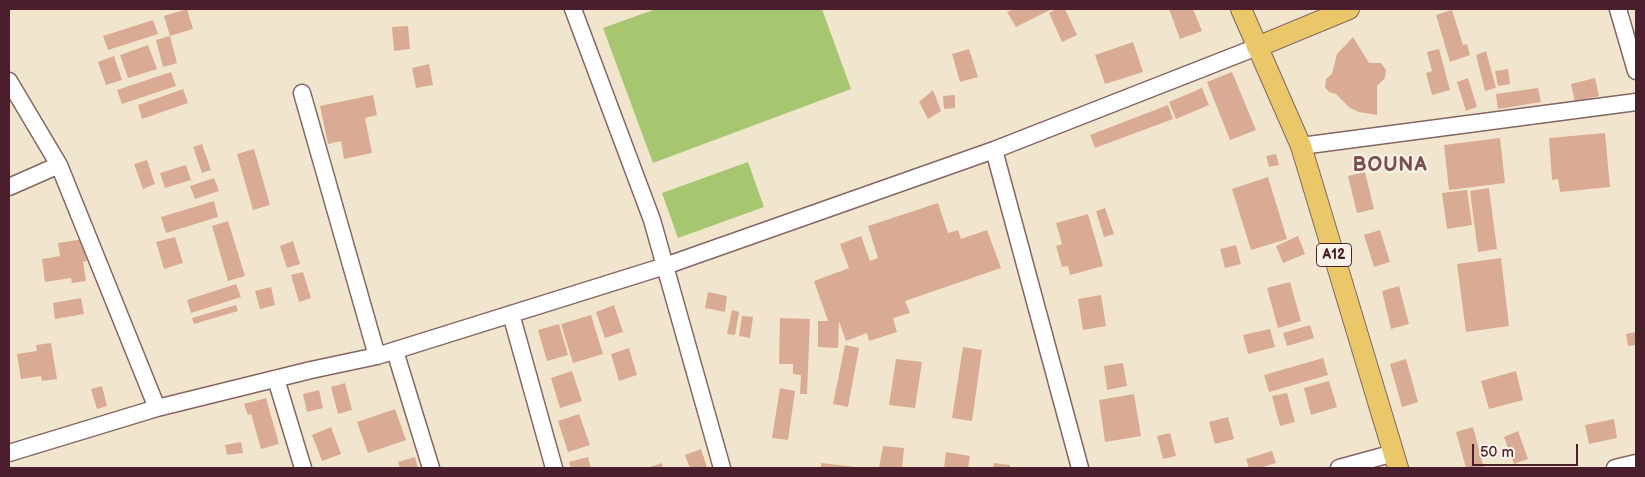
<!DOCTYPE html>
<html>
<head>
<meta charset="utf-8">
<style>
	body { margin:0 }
	#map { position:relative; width:1645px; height:477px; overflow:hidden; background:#f1e6cd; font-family:"Balsamiq Sans",sans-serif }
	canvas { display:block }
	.frame { position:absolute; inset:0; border:10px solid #4a1f2b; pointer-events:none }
	.scale { position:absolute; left:1472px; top:444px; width:106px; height:22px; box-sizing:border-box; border:2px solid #4a1f2b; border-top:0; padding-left:6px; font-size:15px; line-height:18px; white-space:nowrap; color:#4a1f2b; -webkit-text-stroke:4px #f7f3e8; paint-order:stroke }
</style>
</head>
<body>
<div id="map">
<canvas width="1645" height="477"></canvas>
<div class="frame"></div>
<div class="scale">50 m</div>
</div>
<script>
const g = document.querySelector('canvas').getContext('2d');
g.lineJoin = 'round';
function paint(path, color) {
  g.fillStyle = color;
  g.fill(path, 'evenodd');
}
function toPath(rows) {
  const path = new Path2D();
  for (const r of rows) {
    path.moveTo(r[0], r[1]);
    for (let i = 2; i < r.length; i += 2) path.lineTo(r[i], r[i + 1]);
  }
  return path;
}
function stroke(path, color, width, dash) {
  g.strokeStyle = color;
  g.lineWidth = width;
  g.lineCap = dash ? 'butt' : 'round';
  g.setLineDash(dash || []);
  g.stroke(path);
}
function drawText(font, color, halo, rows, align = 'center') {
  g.font = font + ' "Balsamiq Sans",sans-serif';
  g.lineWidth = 4;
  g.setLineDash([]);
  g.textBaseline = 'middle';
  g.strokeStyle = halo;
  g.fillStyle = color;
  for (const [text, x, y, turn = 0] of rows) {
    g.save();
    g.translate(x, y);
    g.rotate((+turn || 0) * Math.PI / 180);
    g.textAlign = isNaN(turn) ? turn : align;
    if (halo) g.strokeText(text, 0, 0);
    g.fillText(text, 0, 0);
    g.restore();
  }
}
const green = toPath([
	[656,9,822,9,851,89,653,163,603,28],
	[748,162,764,207,678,238,662,193]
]);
const building = toPath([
	[187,9,193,29,170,36,164,16],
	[1015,9,1052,9,1016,27,1007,12],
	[1056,9,1065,9,1077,35,1062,42,1049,13],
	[1169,9,1193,9,1202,31,1180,39],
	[1452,10,1463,45,1467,44,1470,55,1450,62,1436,15],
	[153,20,158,34,108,50,103,36],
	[408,26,410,49,394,51,392,27],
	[170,36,177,63,163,67,156,40],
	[1353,37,1369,63,1381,63,1386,70,1385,78,1377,86,1377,115,1359,112,1350,108,1336,94,1329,92,1325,87,1326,79,1332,74,1337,54],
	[1133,42,1143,72,1105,84,1095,55],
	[148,45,157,69,128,78,120,55],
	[969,49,978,77,960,82,952,54],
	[1439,49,1450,90,1432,95,1426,73,1432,71,1427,52],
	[1486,51,1496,88,1485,91,1476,55],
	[114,56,122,80,106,85,98,62],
	[429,64,433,85,416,88,412,68],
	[1508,69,1510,84,1498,86,1495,71],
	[171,72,176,86,122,104,117,90],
	[1232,72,1256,130,1230,140,1207,82],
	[1468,78,1477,107,1466,111,1457,82],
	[1595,78,1599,96,1575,102,1571,84],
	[1202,88,1209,105,1176,119,1169,102],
	[1538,88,1541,102,1498,109,1496,94],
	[183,89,188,103,142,119,138,105],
	[933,90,941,111,928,119,919,102],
	[373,95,377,115,365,118,372,153,344,159,341,141,328,144,320,106],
	[955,95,955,108,944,109,943,96],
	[1168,105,1173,119,1095,148,1090,135],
	[1605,133,1610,187,1560,192,1558,179,1552,180,1549,138],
	[1500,138,1505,183,1449,190,1444,145],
	[202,144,211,170,202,173,193,147],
	[254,149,270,205,253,210,237,154],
	[1276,154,1279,165,1269,167,1266,156],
	[147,160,155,184,143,189,134,164],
	[186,165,191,180,165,188,160,173],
	[1365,172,1374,209,1357,213,1348,176],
	[1268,177,1287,239,1251,250,1232,189],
	[214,178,219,191,195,199,190,186],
	[1489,188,1497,249,1478,252,1470,191],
	[1467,190,1472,225,1447,229,1442,193],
	[214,201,218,217,166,233,161,217],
	[938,203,948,233,958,230,961,239,987,230,1001,268,905,301,910,313,893,318,897,332,869,341,867,333,846,341,839,321,838,348,818,347,818,321,828,321,814,281,849,268,840,244,861,236,870,261,878,258,868,226],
	[1105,208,1114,234,1104,237,1096,211],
	[1088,214,1103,266,1070,275,1068,266,1062,267,1056,246,1062,244,1056,223],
	[228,221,245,276,228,281,212,226],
	[1380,230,1390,262,1374,267,1364,235],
	[1298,236,1305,254,1283,263,1276,246],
	[175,237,183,263,164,269,156,242],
	[84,239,87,261,83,262,86,281,72,283,71,278,45,282,42,259,60,256,58,243],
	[293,241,300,264,287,268,280,246],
	[1236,245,1241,264,1225,268,1220,249],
	[1501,258,1509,326,1466,332,1457,264],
	[303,272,311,298,299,302,291,275],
	[1290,282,1301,321,1278,328,1267,288],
	[236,284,241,297,191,313,187,300],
	[1399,286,1409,324,1391,329,1382,291],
	[271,287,275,305,260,309,255,291],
	[708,292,727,296,725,312,705,308],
	[1101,295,1106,326,1083,330,1078,299],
	[81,298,84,314,55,319,53,303],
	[236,305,238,311,194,324,192,318],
	[614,305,623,332,605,338,596,312],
	[732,310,739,312,735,335,727,334],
	[591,315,603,354,573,363,561,324],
	[742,316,753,317,750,338,739,336],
	[780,318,810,319,807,394,800,394,801,375,793,374,793,364,779,364],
	[559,324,568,355,547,361,538,330],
	[1310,325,1314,338,1287,346,1283,333],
	[1270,329,1275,347,1248,354,1243,335],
	[1636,332,1636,345,1628,346,1626,334],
	[51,343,57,379,42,381,41,376,21,379,17,354,37,351,36,345],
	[845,345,859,348,848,407,833,404],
	[963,347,982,350,972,421,952,418],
	[629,348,637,375,619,381,611,354],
	[1323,358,1328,375,1269,392,1264,375],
	[896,359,922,362,915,408,889,405],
	[1406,359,1418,402,1402,407,1390,364],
	[1123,363,1127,386,1107,390,1104,366],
	[572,371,582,401,560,408,551,378],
	[1516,371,1523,400,1489,409,1481,381],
	[1329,381,1337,407,1311,415,1304,388],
	[345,383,352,410,338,414,331,387],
	[102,386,107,406,97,409,91,389],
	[780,388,795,391,788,440,772,438],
	[319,390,323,408,307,412,303,394],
	[1287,393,1295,422,1280,426,1272,396],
	[1134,394,1141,436,1105,442,1099,400],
	[266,398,279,444,261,449,251,414,248,415,244,404],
	[395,409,406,440,368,453,357,422],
	[579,414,590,445,568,452,558,421],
	[1228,417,1234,439,1215,444,1209,422],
	[1614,419,1617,438,1589,444,1585,425],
	[331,427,341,454,322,461,312,435],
	[1473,427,1484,468,1466,468,1456,432],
	[1518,431,1528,459,1514,464,1504,437],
	[1170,433,1176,456,1163,459,1157,436],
	[241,442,243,453,227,455,225,445],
	[883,446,904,448,902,468,879,468],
	[701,449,707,467,690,468,685,455],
	[1272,451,1276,463,1260,468,1249,468,1246,459],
	[946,452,970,456,968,468,944,468],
	[415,457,418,468,400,468,398,462],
	[588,457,591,468,571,468,569,462],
	[662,463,663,468,647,468],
	[821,463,855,467,855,468,821,468],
	[994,463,1010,465,1010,468,993,468]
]);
const minor = toPath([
	[573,9,652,220,722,468],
	[1618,9,1636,71],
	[9,81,59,165,157,408],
	[302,93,377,356],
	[1301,146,1636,102],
	[994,150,1080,468],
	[9,187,59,165],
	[511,314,554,468],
	[395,351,431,468],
	[276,379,303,468],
	[9,453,157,408,311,370,377,356,665,266,994,150,1257,47],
	[1339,468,1394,453],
	[1615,468,1636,463]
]);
const major = toPath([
	[1241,9,1301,146,1398,468],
	[1257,47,1349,9]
]);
const shields = [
	[1334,255,35]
];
const shieldNames = [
	["A12",1334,255]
];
const districtNames = [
	["BOUNA",1390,166]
];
paint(green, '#a6c66f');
paint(building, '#daab94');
stroke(minor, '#846564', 19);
stroke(major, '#846564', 22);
stroke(minor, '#fff', 16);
stroke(major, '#eac769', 20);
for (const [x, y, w] of shields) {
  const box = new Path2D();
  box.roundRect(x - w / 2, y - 11.5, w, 23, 4);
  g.fillStyle = '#f7f3e8';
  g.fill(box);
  stroke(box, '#4a1f2b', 1);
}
drawText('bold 14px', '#4a1f2b', null, shieldNames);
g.letterSpacing = '1px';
drawText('bold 20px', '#7c5050', '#f7f3e8', districtNames);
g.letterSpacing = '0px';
</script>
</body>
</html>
